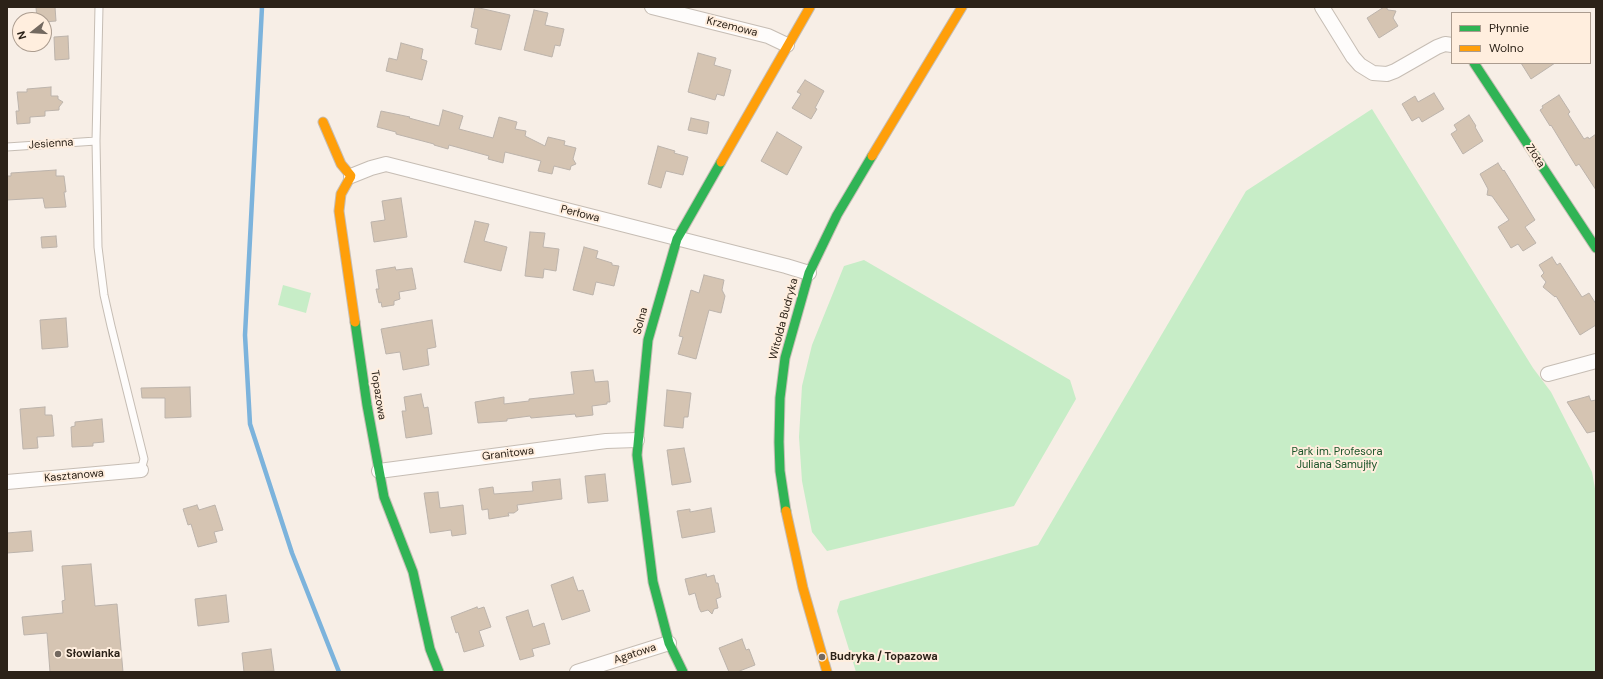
<!DOCTYPE html>
<html>
<head>
<meta charset="utf-8">
<style>
	body { margin:0 }
	#map { position:relative; width:1603px; height:679px; overflow:hidden; background:#f7eee6; font-family:"DM Sans",sans-serif }
	canvas { display:block }
	.frame { position:absolute; inset:0; border:8px solid #2c2218; pointer-events:none }
	.legend { position:absolute; left:1451px; top:12px; width:140px; height:52px; box-sizing:border-box; background:#ffeede; border:1px solid #ab9c8f; margin:0; padding:5px 7px; list-style:none; font-size:12px; color:#2c2218 }
	.legend li { display:flex; align-items:center; gap:8px; height:20px }
	.legend b { width:20px; border:1px solid #ab9c8f }
	.north { position:absolute; left:12px; top:12px; width:40px; height:40px; box-sizing:border-box; background:#ffeede; border:1px solid #ab9c8f; border-radius:50%; rotate:253deg; font-size:11px; font-weight:700; line-height:16px; text-align:center; color:#2c2218 }
	.north::after { content:''; display:block; margin:auto; width:14px; height:18px; background:#736960; clip-path:polygon(50% 0,100% 100%,50% 72%,0 100%) }
</style>
</head>
<body>
<div id="map">
<canvas width="1603" height="679"></canvas>
<div class="frame"></div>
<ul class="legend">
<li><b style="height:5px;background:#30b455"></b>Płynnie</li>
<li><b style="height:5px;background:#ff9f0a"></b>Wolno</li>
</ul>
<div class="north">N</div>
</div>
<script>
const g = document.querySelector('canvas').getContext('2d');
g.lineJoin = 'round';
function paint(path, color) {
  g.fillStyle = color;
  g.fill(path, 'evenodd');
}
function toPath(rows) {
  const path = new Path2D();
  for (const r of rows) {
    path.moveTo(r[0], r[1]);
    for (let i = 2; i < r.length; i += 2) path.lineTo(r[i], r[i + 1]);
  }
  return path;
}
function stroke(path, color, width, dash) {
  g.strokeStyle = color;
  g.lineWidth = width;
  g.lineCap = dash ? 'butt' : 'round';
  g.setLineDash(dash || []);
  g.stroke(path);
}
function drawText(font, color, halo, rows, align = 'center') {
  g.font = font + ' "DM Sans",sans-serif';
  g.lineWidth = 4;
  g.setLineDash([]);
  g.textBaseline = 'middle';
  g.strokeStyle = halo;
  g.fillStyle = color;
  for (const [text, x, y, turn = 0] of rows) {
    g.save();
    g.translate(x, y);
    g.rotate((+turn || 0) * Math.PI / 180);
    g.textAlign = isNaN(turn) ? turn : align;
    if (halo) g.strokeText(text, 0, 0);
    g.fillText(text, 0, 0);
    g.restore();
  }
}
const green = toPath([
	[1372,109,1533,368,1551,392,1592,472,1596,494,1596,672,856,672,837,611,840,601,1038,545,1246,191],
	[864,260,1070,380,1076,399,1014,506,827,551,812,532,802,481,799,437,802,386,812,345,844,266],
	[283,285,311,293,306,313,278,305]
]);
const stream = toPath([
	[262,7,245,335,250,424,292,553,339,672]
]);
const building = toPath([
	[36,7,55,7,56,21,44,22,44,20,37,20,36,7],
	[475,7,510,15,501,50,475,44,478,29,471,27,475,7],
	[1384,7,1386,7,1388,10,1396,11,1393,18,1398,26,1379,38,1367,18,1384,7],
	[534,10,548,13,545,25,564,29,560,46,555,45,552,57,524,50,534,10],
	[68,36,69,59,55,60,54,37,68,36],
	[401,43,423,49,421,59,427,61,422,80,386,71,389,58,397,60,401,43],
	[698,53,716,58,714,65,731,70,724,96,717,94,715,100,688,92,698,53],
	[1521,63,1555,63,1531,79,1521,63],
	[805,80,824,91,815,108,817,109,811,119,792,108,801,94,797,92,805,80],
	[51,87,51,96,58,96,58,99,63,102,59,107,59,110,45,111,45,116,30,117,30,123,17,124,16,111,19,111,17,92,27,92,27,89,51,87],
	[1434,93,1444,109,1422,122,1419,117,1412,121,1402,104,1415,96,1418,102,1434,93],
	[1559,95,1570,112,1568,114,1584,139,1588,137,1589,139,1596,134,1596,190,1579,164,1576,166,1551,125,1550,126,1540,110,1543,108,1542,106,1559,95],
	[443,110,463,116,459,129,493,138,499,117,517,122,515,129,526,131,525,136,545,146,548,137,565,141,564,145,576,148,573,159,576,164,571,166,570,170,554,166,552,174,538,171,541,161,505,152,503,163,488,159,489,156,449,145,448,149,434,145,434,144,396,134,396,132,377,127,381,111,410,117,409,118,439,126,443,110],
	[1469,115,1476,126,1475,127,1483,141,1463,154,1451,134,1457,130,1454,125,1469,115],
	[691,118,709,122,707,134,688,130,691,118],
	[777,132,802,147,787,175,761,161,777,132],
	[658,146,675,151,674,153,688,157,683,175,666,171,661,188,648,184,658,146],
	[1498,163,1503,171,1504,170,1535,220,1525,227,1536,243,1523,251,1518,244,1511,248,1498,227,1509,220,1492,196,1487,195,1488,189,1480,174,1498,163],
	[56,170,56,176,64,176,66,192,64,192,66,207,45,208,43,198,7,200,7,176,11,176,11,173,56,170],
	[401,198,407,237,374,242,371,222,385,220,382,201,401,198],
	[475,221,489,224,484,241,507,247,501,271,464,262,475,221],
	[530,232,545,233,543,247,559,249,556,271,544,269,543,278,525,276,530,232],
	[56,236,57,247,42,248,41,237,56,236],
	[584,247,598,251,596,258,612,263,612,265,619,266,614,286,596,282,593,295,573,290,584,247],
	[1552,257,1557,265,1560,263,1582,297,1589,293,1596,304,1596,325,1580,335,1556,296,1555,297,1543,287,1546,282,1541,276,1544,273,1539,265,1552,257],
	[395,267,396,270,412,268,416,289,399,292,400,299,394,301,394,305,382,307,381,302,379,303,376,289,379,289,376,270,395,267],
	[704,275,724,280,722,290,725,296,721,313,709,310,696,359,678,354,683,337,679,336,691,290,699,293,704,275],
	[66,318,68,347,42,349,40,320,66,318],
	[432,320,436,347,427,349,429,365,403,370,400,352,386,354,381,329,432,320],
	[593,370,595,382,608,381,610,402,607,402,607,404,592,406,593,415,576,417,575,414,531,418,530,416,507,419,507,421,478,423,475,402,504,397,504,404,529,401,529,399,574,394,571,372,593,370],
	[190,387,191,417,165,418,165,398,142,398,141,388,190,387],
	[667,390,691,393,688,417,684,417,683,428,664,426,667,390],
	[421,394,424,408,428,407,432,434,406,438,402,411,406,411,404,397,421,394],
	[1589,396,1591,401,1596,400,1596,431,1587,433,1567,402,1589,396],
	[45,407,45,415,52,415,54,436,37,437,38,448,23,449,20,409,45,407],
	[102,419,104,442,93,443,93,446,72,447,71,427,75,426,75,422,102,419],
	[684,448,691,482,672,485,667,450,684,448],
	[605,474,608,501,588,503,585,476,605,474],
	[560,479,562,499,517,505,518,510,514,513,508,513,509,516,507,516,489,519,488,509,482,510,479,489,493,487,494,494,533,491,532,482,560,479],
	[438,492,440,508,463,505,466,534,452,536,451,530,430,533,424,493,438,492],
	[197,505,199,510,215,505,223,530,214,532,217,542,198,547,191,524,188,525,183,509,197,505],
	[711,508,715,532,682,538,677,511,690,509,690,512,711,508],
	[31,531,33,551,7,553,7,533,31,531],
	[91,564,95,606,117,604,123,672,50,672,47,633,24,635,22,617,63,613,62,601,65,600,62,566,91,564],
	[706,574,707,577,714,575,716,583,718,583,721,597,716,599,718,608,714,609,712,614,708,610,701,612,699,608,695,593,689,595,685,579,706,574],
	[573,577,578,591,583,590,590,611,562,620,551,585,573,577],
	[226,595,229,622,198,626,195,599,226,595],
	[477,607,478,609,484,607,491,627,479,631,484,646,464,652,458,632,456,633,451,617,477,607],
	[528,610,533,627,544,623,550,644,532,649,534,656,520,660,506,617,528,610],
	[742,639,746,650,749,649,755,665,737,672,729,672,719,648,742,639],
	[271,649,274,671,244,672,242,653,271,649]
]);
const lane = toPath([
	[99,7,96,141,98,247,104,295,111,326,144,459,141,470],
	[7,147,96,141]
]);
const street = toPath([
	[652,7,768,36,787,45],
	[1322,7,1353,57,1360,65,1373,73,1387,74,1395,71,1437,47,1445,44,1452,45],
	[351,176,371,168,386,164,786,266,809,273],
	[1548,374,1596,361],
	[379,471,606,441,637,440],
	[7,482,141,470],
	[577,672,669,643]
]);
const fast = toPath([
	[1474,63,1596,248],
	[355,322,367,405,384,497,413,572,430,649,439,672],
	[786,511,780,471,779,442,780,398,785,358,809,273,837,215,872,156],
	[683,672,669,643,653,582,637,455,648,340,677,239,721,162]
]);
const slow = toPath([
	[323,122,341,164,351,176,341,194,339,211,355,322],
	[872,156,962,7],
	[721,162,810,7],
	[786,511,803,588,827,672]
]);
const markers = [
	[58,654,4,"#736960"],
	[822,657,4,"#736960"]
];
const streetNames = [
	["Krzemowa",732,27,14],
	["Jesienna",51,144,-4],
	["Złota",1535,156,57],
	["Perłowa",580,214,14],
	["Witolda Budryka",784,319,-75],
	["Solna",641,321,-75],
	["Topazowa",378,395,81],
	["Granitowa",508,454,-7],
	["Kasztanowa",74,476,-5],
	["Agatowa",635,654,-18]
];
const parkNames = [
	["Park im. Profesora",1337,452],
	["Juliana Samujłły",1337,465]
];
const poiNames = [
	["Słowianka",66,654],
	["Budryka / Topazowa",830,657]
];
paint(green, '#c7edc7');
stroke(stream, '#7cb3dc', 4.5);
paint(building, '#d5c4b2');
stroke(building, '#bcb3ab', 1);
stroke(lane, '#c6bdb4', 9);
stroke(street, '#c6bdb4', 16);
stroke(fast, '#c6bdb4', 11);
stroke(slow, '#c6bdb4', 11);
stroke(lane, '#fefcfb', 7);
stroke(street, '#fefcfb', 14);
stroke(fast, '#30b455', 9);
stroke(slow, '#ff9f0a', 9);
for (const [x, y, r, color] of markers) {
  const dot = new Path2D();
  dot.arc(x, y, r, 0, 2 * Math.PI);
  g.fillStyle = color;
  g.fill(dot);
  stroke(dot, '#ffeede', 1.5);
}
drawText('11px', '#2c2218', '#ffeede', streetNames);
drawText('11px', '#1b5429', '#ffeede', parkNames);
drawText('bold 11px', '#2c2218', '#ffeede', poiNames, 'left');
</script>
</body>
</html>
